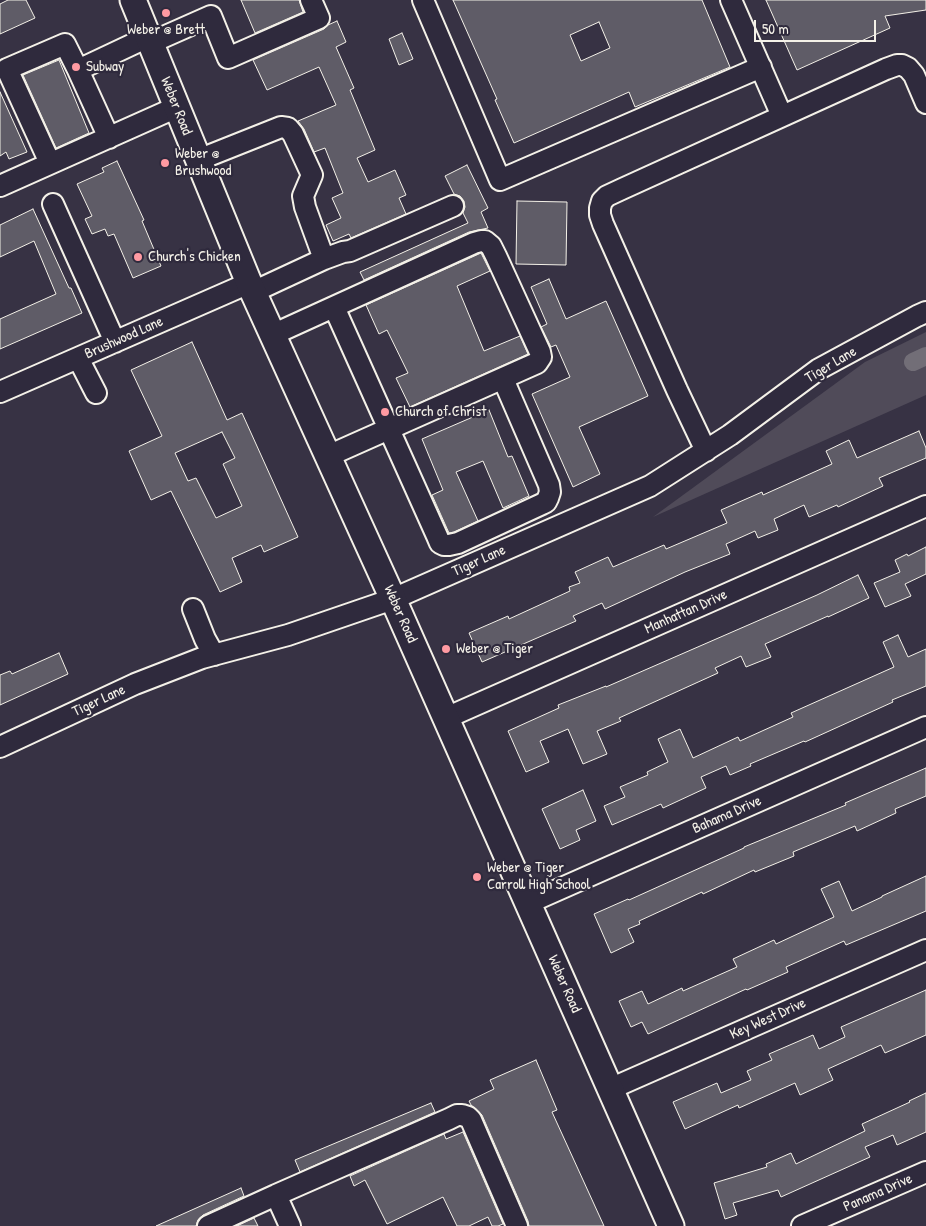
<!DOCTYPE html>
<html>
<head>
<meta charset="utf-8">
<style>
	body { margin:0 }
	#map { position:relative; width:926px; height:1226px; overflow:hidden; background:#373244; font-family:"Patrick Hand",sans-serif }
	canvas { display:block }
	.scale { position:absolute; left:754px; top:20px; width:122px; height:22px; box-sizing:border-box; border:2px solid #f4f1e8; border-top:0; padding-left:6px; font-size:15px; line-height:18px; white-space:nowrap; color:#f4f1e8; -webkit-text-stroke:4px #2f2a3d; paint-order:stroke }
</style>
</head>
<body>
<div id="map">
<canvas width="926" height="1226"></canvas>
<div class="scale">50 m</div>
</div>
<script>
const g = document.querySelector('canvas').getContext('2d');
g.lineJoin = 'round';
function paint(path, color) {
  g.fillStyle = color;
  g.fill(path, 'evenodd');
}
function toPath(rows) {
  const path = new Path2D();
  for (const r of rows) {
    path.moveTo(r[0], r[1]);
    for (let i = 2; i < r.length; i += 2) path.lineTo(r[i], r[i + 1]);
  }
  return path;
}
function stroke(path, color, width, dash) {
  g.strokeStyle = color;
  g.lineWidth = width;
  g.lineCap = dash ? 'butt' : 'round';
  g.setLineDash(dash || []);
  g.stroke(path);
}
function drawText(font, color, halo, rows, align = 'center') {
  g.font = font + ' "Patrick Hand",sans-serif';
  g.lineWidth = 4.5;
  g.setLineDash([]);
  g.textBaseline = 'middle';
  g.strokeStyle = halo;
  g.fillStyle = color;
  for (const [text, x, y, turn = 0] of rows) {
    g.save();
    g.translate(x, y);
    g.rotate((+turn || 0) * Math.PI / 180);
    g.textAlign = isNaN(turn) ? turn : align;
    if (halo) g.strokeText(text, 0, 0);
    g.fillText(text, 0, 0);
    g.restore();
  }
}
const green = toPath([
	[926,332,926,395,653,517,865,362]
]);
const canal = toPath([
	[913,362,926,356]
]);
const building = toPath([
	[8,0,26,0,35,18,0,34,0,4,8,0],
	[241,0,299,0,303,12,255,33,241,0],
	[453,0,702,0,730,67,635,107,629,92,514,143,495,100,497,99,453,0],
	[599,22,610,48,581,61,570,35,599,22],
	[766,0,926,0,926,10,885,16,890,28,797,70,766,0],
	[337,21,346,42,336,47,354,88,350,90,375,150,357,158,368,182,395,170,406,195,399,198,406,214,351,238,349,234,333,241,326,225,341,218,332,198,343,193,325,148,314,152,304,129,298,121,336,105,319,67,267,90,253,60,324,29,328,25,337,21],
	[402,33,413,59,399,65,389,39,402,33],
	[59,60,89,133,56,148,23,75,59,60],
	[0,92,27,152,9,159,6,152,0,156,0,92],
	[117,161,144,220,142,221,161,266,133,278,114,234,108,236,105,229,92,234,85,219,92,216,77,184,104,172,102,168,117,161],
	[467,165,488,208,481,212,488,228,469,232,364,280,360,272,468,223,463,213,465,207,464,201,460,196,454,194,445,176,467,165],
	[517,201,567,202,566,265,516,264,517,201],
	[33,209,69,288,71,288,82,313,0,349,0,319,56,294,34,241,0,257,0,225,33,209],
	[481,253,490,271,457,286,484,351,520,336,528,354,410,407,396,378,408,373,387,330,379,334,366,305,481,253],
	[549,279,566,319,606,301,648,396,579,427,600,474,573,487,532,394,570,377,556,345,551,347,541,327,547,324,531,287,549,279],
	[192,342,227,420,242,413,298,537,264,552,261,545,232,558,242,582,220,592,171,491,151,500,129,451,162,436,131,370,192,342],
	[222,432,235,458,223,464,242,506,216,518,196,478,188,481,175,453,222,432],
	[489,410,508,457,512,456,529,496,503,508,483,461,456,472,478,521,454,532,449,533,432,495,443,490,422,439,489,410],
	[919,431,926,448,926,458,879,478,883,486,838,507,837,505,809,517,804,505,774,519,778,530,758,538,755,531,726,544,730,554,685,572,605,609,602,603,573,616,576,621,482,662,469,633,508,616,509,619,570,591,569,587,580,583,575,572,608,557,613,567,664,545,666,549,727,523,721,510,762,492,763,495,832,464,826,451,849,440,857,458,919,431],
	[926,547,926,574,905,584,911,596,885,607,874,583,900,572,895,560,907,554,908,556,926,547],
	[858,575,869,598,828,617,828,616,765,644,771,657,746,667,741,656,715,668,718,673,619,718,621,721,597,731,607,754,583,764,568,729,540,741,549,762,526,772,508,731,559,708,558,705,606,686,606,687,817,595,858,575],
	[898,635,908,657,926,649,926,686,892,700,893,702,805,742,804,741,750,764,751,766,730,775,726,766,701,777,706,788,663,808,661,804,612,825,604,806,625,797,620,787,648,775,647,772,668,762,658,739,680,729,693,758,738,737,740,741,793,717,791,713,894,667,883,642,898,635],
	[59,653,68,674,0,705,0,675,10,671,12,674,59,653],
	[926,768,926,796,895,809,896,813,857,831,855,826,793,852,794,856,755,872,754,870,703,894,702,892,639,921,640,924,628,929,634,942,611,953,594,914,628,899,629,900,744,848,744,847,846,805,845,803,926,768],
	[583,790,596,821,576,830,580,840,560,849,542,809,583,790],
	[926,876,926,911,846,945,844,941,786,967,788,972,747,990,746,989,648,1034,642,1022,631,1027,619,1001,642,991,648,1004,682,988,683,991,737,967,733,959,774,940,776,944,834,917,821,889,839,881,852,911,882,897,882,896,926,876],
	[926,990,926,1035,885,1053,881,1045,828,1069,833,1080,800,1095,795,1083,739,1108,738,1105,685,1129,673,1102,717,1083,721,1093,751,1080,747,1071,772,1060,769,1054,813,1035,819,1049,845,1037,841,1027,926,990],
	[536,1060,557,1110,552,1112,604,1226,529,1226,528,1221,482,1115,476,1109,471,1105,469,1101,494,1089,490,1080,536,1060],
	[926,1093,926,1132,897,1145,893,1135,865,1147,870,1157,781,1197,778,1190,733,1203,737,1215,725,1219,714,1183,767,1167,766,1164,791,1153,796,1164,865,1131,862,1124,910,1102,909,1101,926,1093],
	[431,1103,435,1112,300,1172,295,1160,431,1103],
	[463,1132,503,1224,498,1226,492,1226,488,1217,469,1226,457,1226,443,1197,387,1224,365,1180,354,1186,350,1176,444,1134,446,1139,463,1132],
	[241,1188,244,1196,203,1215,198,1220,196,1226,156,1226,241,1188],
	[254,1218,258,1226,237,1226,254,1218]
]);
const minor = toPath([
	[423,0,500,180,761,67],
	[731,0,782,116],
	[150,43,211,16,228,58,319,18,311,0],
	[78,70,109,138],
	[198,160,281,127,288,128,293,134,312,175,303,196,305,207,324,259],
	[50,163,7,69,65,44,78,70,148,37],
	[0,186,177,107],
	[53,204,115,342],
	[253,292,324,259,343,252,350,251,453,206],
	[334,307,437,536,440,543,444,545,449,545,458,543,542,504,546,502,548,498,550,492,549,485,503,379],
	[272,335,474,243,481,241,485,241,491,246,496,256,540,352,541,357,537,363,328,456],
	[78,358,96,393],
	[0,392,249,283],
	[706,451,677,390,603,224,600,215,600,208,602,201,607,196,622,189,886,69,897,65,902,65,908,68,914,75,926,103],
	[193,609,205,639,214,655],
	[446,718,926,506],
	[0,747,135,684,202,658,288,635,393,599,650,486,730,435,819,369,917,316,926,312],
	[528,903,926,727],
	[610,1089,926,950],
	[208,1226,276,1195],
	[290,1226,276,1195,449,1119,457,1115,462,1115,468,1117,471,1120,517,1226],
	[802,1226,926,1172]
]);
const major = toPath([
	[133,0,249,283,393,599,671,1226]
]);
const markers = [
	[166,13,5,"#ff9aa2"],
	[76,67,5,"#ff9aa2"],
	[165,163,5,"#ff9aa2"],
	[138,257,5,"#ff9aa2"],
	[385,412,5,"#ff9aa2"],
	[446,649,5,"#ff9aa2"],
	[477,877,5,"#ff9aa2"]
];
const poiNames = [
	["Weber @ Brett",166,30,"center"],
	["Subway",86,67],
	["Weber @",175,154],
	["Brushwood",175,171],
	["Church's Chicken",148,257],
	["Church of Christ",395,412],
	["Weber @ Tiger",456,649],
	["Weber @ Tiger",487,868],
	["Carroll High School",487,885]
];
const streetNames = [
	["Weber Road",176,106,68],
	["Brushwood Lane",124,338,-24],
	["Tiger Lane",831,365,-31],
	["Tiger Lane",479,561,-24],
	["Manhattan Drive",686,612,-24],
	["Weber Road",400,614,66],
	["Tiger Lane",99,701,-25],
	["Bahama Drive",727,815,-24],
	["Weber Road",564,984,66],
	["Key West Drive",768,1019,-24],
	["Panama Drive",878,1193,-24]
];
paint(green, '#504b59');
stroke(canal, '#726e77', 18);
paint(building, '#5f5c67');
stroke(building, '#f4f1e8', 1);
stroke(minor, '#f4f1e8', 24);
stroke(major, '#f4f1e8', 29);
stroke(minor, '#2f2a3d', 20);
stroke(major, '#2f2a3d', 25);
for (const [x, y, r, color] of markers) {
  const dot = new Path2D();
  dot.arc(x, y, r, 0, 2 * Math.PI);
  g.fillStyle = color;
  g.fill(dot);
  stroke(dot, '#2f2a3d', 2);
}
drawText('15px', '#f4f1e8', '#2f2a3d', poiNames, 'left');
drawText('15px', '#f4f1e8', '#2f2a3d', streetNames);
</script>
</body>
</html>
